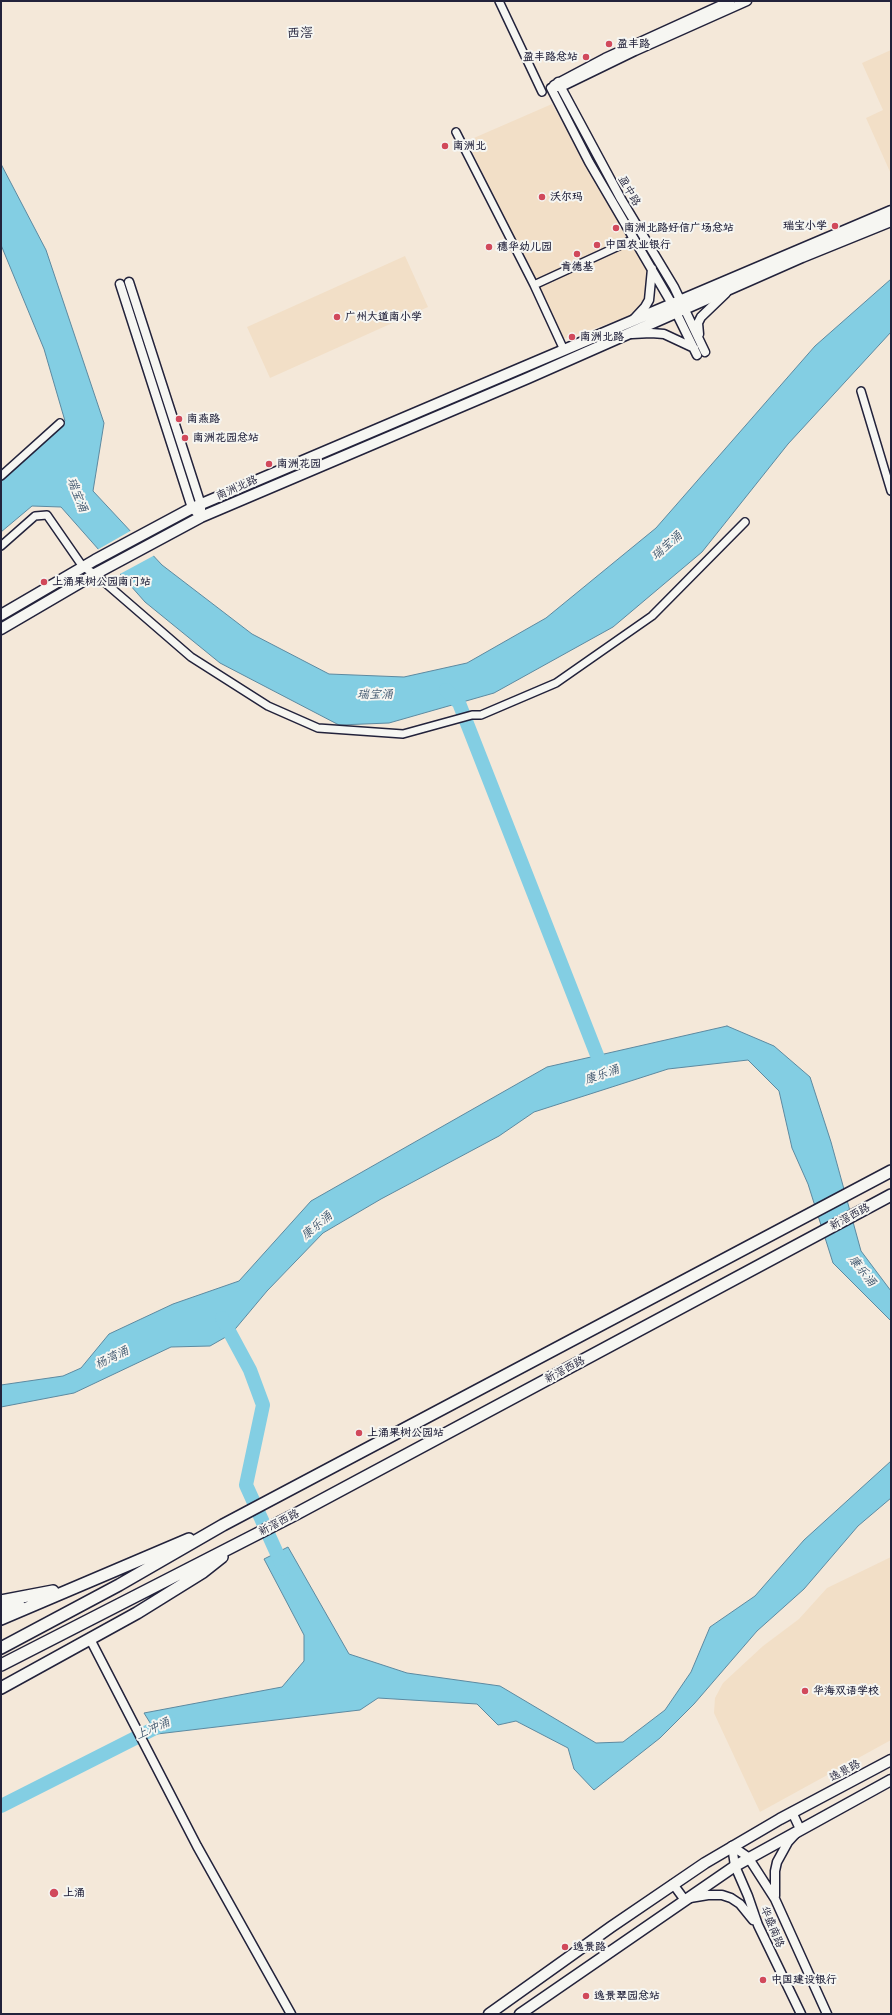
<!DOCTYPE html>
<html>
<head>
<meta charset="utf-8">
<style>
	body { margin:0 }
	#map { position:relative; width:892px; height:2015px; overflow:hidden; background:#f4e8d9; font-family:"Patrick Hand",sans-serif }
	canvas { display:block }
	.frame { position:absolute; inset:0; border:2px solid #22223b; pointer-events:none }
</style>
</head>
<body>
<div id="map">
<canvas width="892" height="2015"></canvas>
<div class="frame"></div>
</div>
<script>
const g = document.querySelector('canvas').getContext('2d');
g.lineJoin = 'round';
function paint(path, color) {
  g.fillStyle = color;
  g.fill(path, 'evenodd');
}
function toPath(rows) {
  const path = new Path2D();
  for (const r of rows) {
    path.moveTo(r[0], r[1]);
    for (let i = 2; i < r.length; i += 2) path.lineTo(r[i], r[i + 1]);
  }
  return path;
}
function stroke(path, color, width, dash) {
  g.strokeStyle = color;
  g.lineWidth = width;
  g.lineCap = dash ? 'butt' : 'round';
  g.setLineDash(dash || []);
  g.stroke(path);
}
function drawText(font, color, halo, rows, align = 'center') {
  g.font = font + ' "Patrick Hand","LXGW WenKai TC",sans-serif';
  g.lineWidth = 4;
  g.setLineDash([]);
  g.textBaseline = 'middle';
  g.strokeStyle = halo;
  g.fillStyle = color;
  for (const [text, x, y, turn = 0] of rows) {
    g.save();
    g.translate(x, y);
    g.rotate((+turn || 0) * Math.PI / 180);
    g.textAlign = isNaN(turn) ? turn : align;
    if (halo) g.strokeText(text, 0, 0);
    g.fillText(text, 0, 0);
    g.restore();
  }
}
const built = toPath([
	[891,50,891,174,866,118,883,110,862,63],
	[552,104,648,272,648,290,641,304,628,317,563,339,467,141],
	[405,256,428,307,270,378,247,327],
	[891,1557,891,1740,760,1812,714,1713,715,1698,723,1683,763,1646,799,1619,827,1588]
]);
const water = toPath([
	[1,164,46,250,104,423,93,491,162,565,252,634,329,674,404,677,467,663,546,618,656,528,815,346,891,279,891,332,788,444,702,552,613,627,494,693,389,723,339,725,220,663,145,602,61,507,32,506,1,532,1,480,65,421,44,349,1,245,1,164],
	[727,1026,774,1046,810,1077,831,1142,861,1251,891,1291,891,1321,833,1263,808,1184,792,1148,779,1091,748,1060,668,1069,534,1112,499,1136,381,1199,323,1233,267,1291,231,1334,210,1346,171,1347,74,1393,1,1407,1,1385,63,1376,81,1368,109,1334,173,1304,239,1281,311,1201,547,1067,727,1026],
	[891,1461,891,1498,858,1526,804,1589,757,1631,694,1704,660,1738,594,1790,574,1769,568,1748,516,1721,498,1725,477,1704,378,1698,360,1710,157,1734,144,1713,282,1687,304,1661,304,1635,264,1559,288,1547,349,1654,407,1673,500,1686,596,1743,623,1742,665,1710,691,1672,710,1627,755,1596,804,1540,891,1461]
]);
const pier = toPath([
	[132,530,155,555,118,575,97,550]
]);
const river = toPath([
	[446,690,459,703,604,1073],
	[222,1318,250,1370,263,1405,246,1485,284,1569],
	[1,1806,169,1721]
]);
const minor = toPath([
	[499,1,542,92],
	[456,132,534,285,564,350],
	[534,285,634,239],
	[861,391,891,491],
	[1,476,60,423],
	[1,546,35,516,47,515,83,567,95,574,191,657,268,706,318,728,403,734,472,715,481,715,556,683,652,616,745,522]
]);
const tertiary = toPath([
	[558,82,621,199,674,287,705,352],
	[554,85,605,58,730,1],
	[556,87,561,87,635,51,747,1],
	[551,88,589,162,672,304,697,355],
	[129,282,201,505,201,510],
	[120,284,192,508,201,517],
	[633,320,645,307,649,300,652,269],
	[632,334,651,333,664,334,694,348],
	[699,334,698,323,701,317,726,293],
	[90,1639,197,1846,291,2014],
	[732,1846,748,1857,775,1899,827,2014],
	[732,1846,735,1866,748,1896,758,1925,801,2014],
	[673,1884,684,1899,708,1895,722,1895,731,1898,740,1904,753,1920],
	[775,1896,775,1871,777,1862,788,1842,800,1829,792,1812]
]);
const secondary = toPath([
	[1,615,95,560,192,508,891,211],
	[1,629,95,574,201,517,528,378,802,257,891,221],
	[489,2014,611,1927,705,1863,780,1819,891,1760],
	[520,2014,735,1866,891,1780]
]);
const trunk = toPath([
	[1,1601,53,1591],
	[1,1609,19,1605],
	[1,1619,189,1539],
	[1,1648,119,1585,223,1525,891,1171],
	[1,1665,296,1514,891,1195],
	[1,1688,137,1613,203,1572,222,1557]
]);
const markers = [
	[609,44,4,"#d1495b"],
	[586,57,4,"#d1495b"],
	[445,146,4,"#d1495b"],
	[542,197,4,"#d1495b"],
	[835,226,4,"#d1495b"],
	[616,228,4,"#d1495b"],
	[597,245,4,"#d1495b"],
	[489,247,4,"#d1495b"],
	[577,254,4,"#d1495b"],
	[337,317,4,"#d1495b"],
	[572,337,4,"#d1495b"],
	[179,419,4,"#d1495b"],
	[185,438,4,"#d1495b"],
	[269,464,4,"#d1495b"],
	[44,582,4,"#d1495b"],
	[359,1433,4,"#d1495b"],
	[805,1691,4,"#d1495b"],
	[54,1893,5,"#d1495b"],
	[565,1947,4,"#d1495b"],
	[763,1980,4,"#d1495b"],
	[586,1996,4,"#d1495b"]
];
const poiNames = [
	["盈丰路",617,44],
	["盈丰路总站",578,57,"right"],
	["南洲北",453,146],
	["沃尔玛",550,197],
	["瑞宝小学",827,226,"right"],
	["南洲北路好信广场总站",624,228],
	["中国农业银行",605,245],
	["穗华幼儿园",497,247],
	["肯德基",577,267,"center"],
	["广州大道南小学",345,317],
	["南洲北路",580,337],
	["南燕路",187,419],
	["南洲花园总站",193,438],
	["南洲花园",277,464],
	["上涌果树公园南门站",52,582],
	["上涌果树公园站",367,1433],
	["华海双语学校",813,1691],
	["上涌",63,1893],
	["逸景路",573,1947],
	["中国建设银行",771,1980],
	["逸景翠园总站",594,1996]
];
const streetNames = [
	["盈中路",629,191,60],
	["南洲北路",237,488,-24],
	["新滘西路",850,1217,-28],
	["新滘西路",565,1370,-28],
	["新滘西路",279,1523,-27],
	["逸景路",845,1771,-28],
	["华盛南路",772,1927,67]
];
const waterNames = [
	["瑞宝涌",77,495,69],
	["瑞宝涌",667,546,-41],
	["瑞宝涌",375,695],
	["康乐涌",602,1075,-19],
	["康乐涌",317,1226,-40],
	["康乐涌",862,1271,51],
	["杨湾涌",112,1358,-26],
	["上冲涌",153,1729,-24]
];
const quarterNames = [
	["西滘",300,34]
];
paint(built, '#f2dfc7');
paint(water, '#83cee3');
stroke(water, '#5c89a0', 1);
paint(pier, '#f4e8d9');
stroke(river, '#83cee3', 14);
stroke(minor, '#22223b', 10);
stroke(tertiary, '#22223b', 11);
stroke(secondary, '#22223b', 13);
stroke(trunk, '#22223b', 14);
stroke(minor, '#f6f6f2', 7);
stroke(tertiary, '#f6f6f2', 8);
stroke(secondary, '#f6f6f2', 10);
stroke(trunk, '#f6f6f2', 11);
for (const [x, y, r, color] of markers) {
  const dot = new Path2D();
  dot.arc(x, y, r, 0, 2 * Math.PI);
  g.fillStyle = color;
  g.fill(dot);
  stroke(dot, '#f6f6f2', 1.5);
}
drawText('bold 11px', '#22223b', '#f6f6f2', poiNames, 'left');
drawText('11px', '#22223b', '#f6f6f2', streetNames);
drawText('italic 12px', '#3f566d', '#f6f6f2', waterNames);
drawText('13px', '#22223b', '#f6f6f2', quarterNames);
</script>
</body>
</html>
